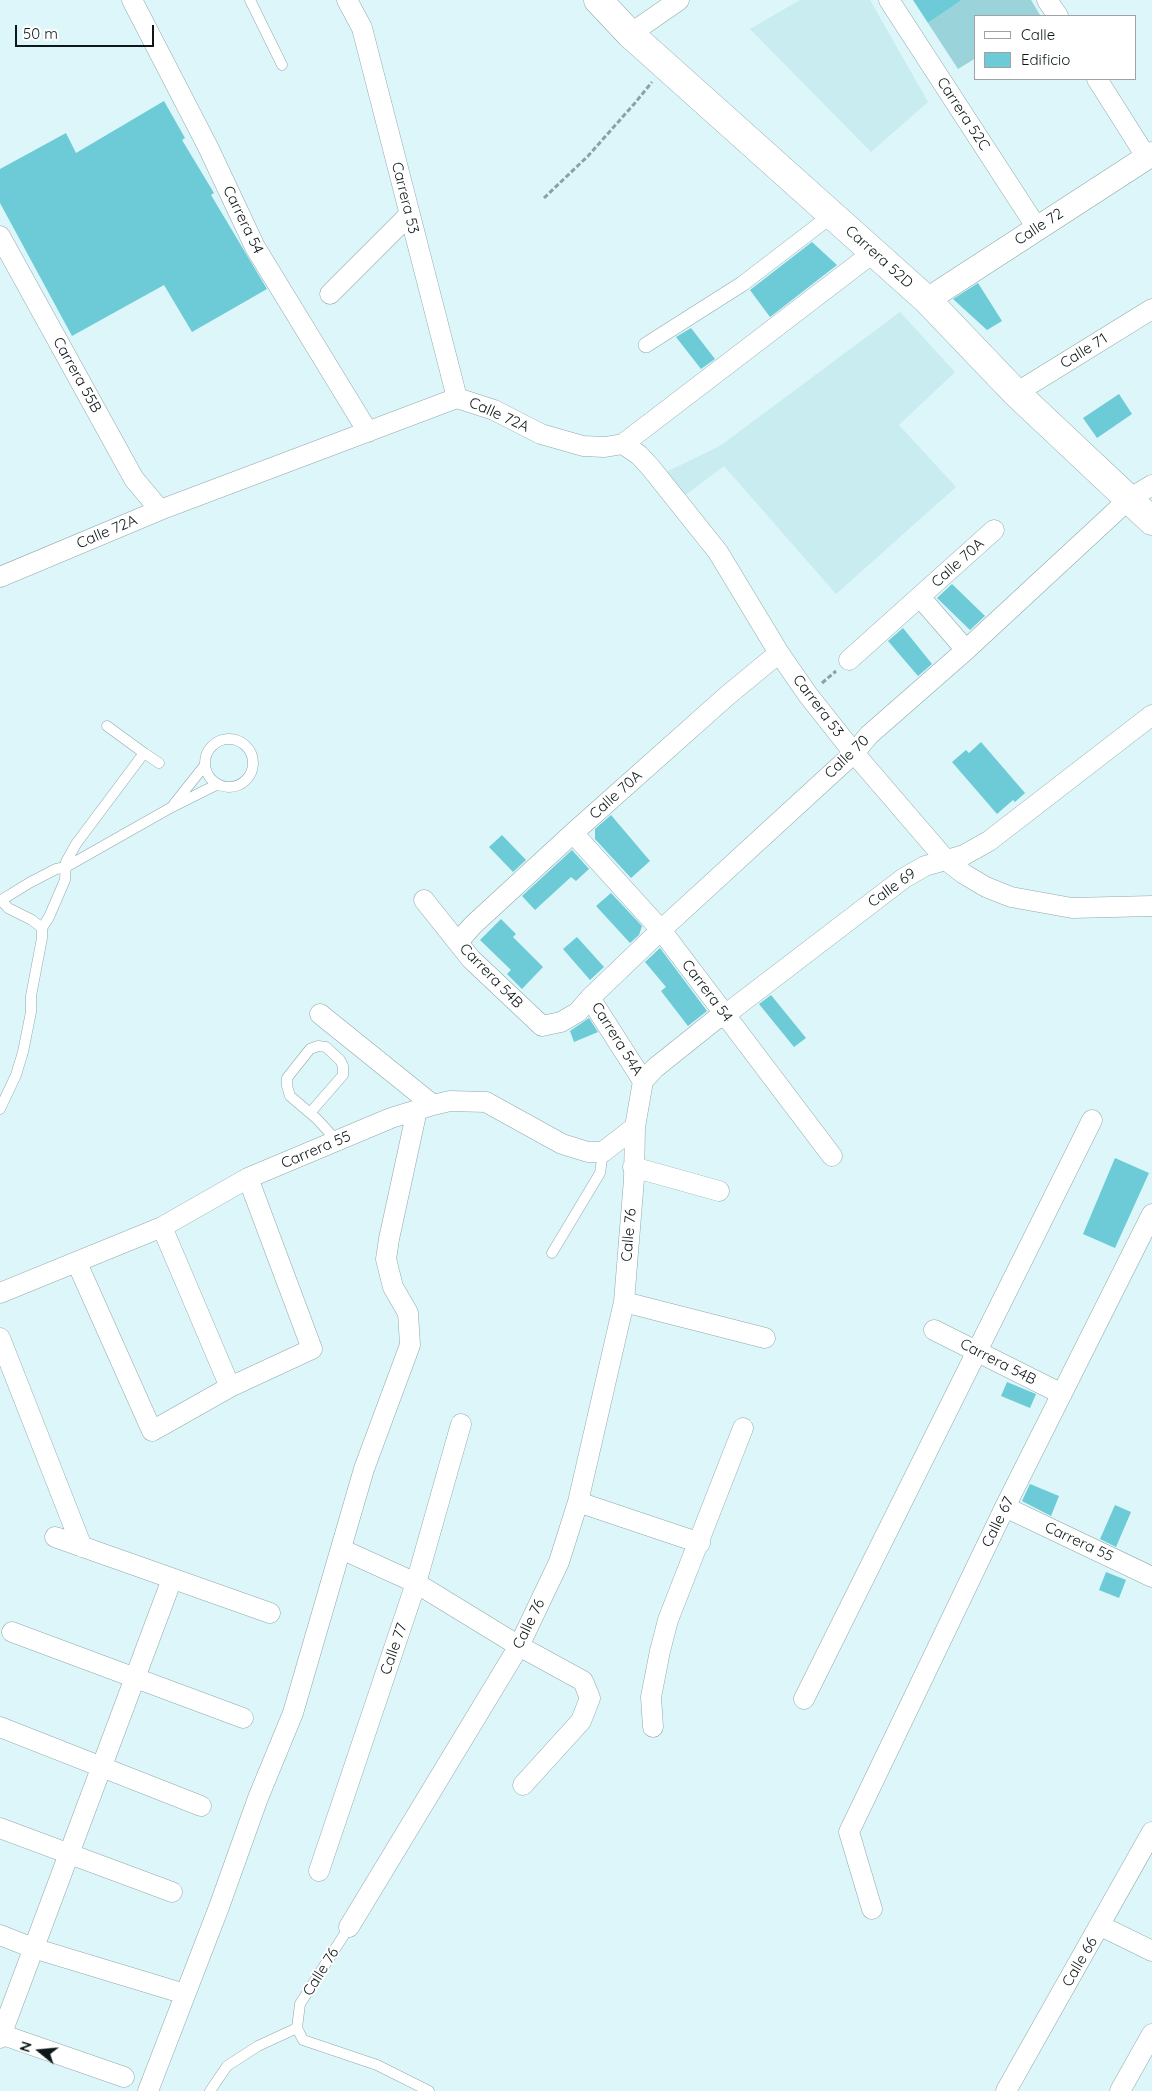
<!DOCTYPE html>
<html>
<head>
<meta charset="utf-8">
<style>
	body { margin:0 }
	#map { position:relative; width:1152px; height:2091px; overflow:hidden; background:#dcf6f9; font-family:Quicksand,sans-serif }
	canvas { display:block }
	.legend { position:absolute; left:974px; top:15px; width:162px; height:65px; box-sizing:border-box; background:#fff; border:1px solid #9fa3a3; margin:0; padding:6px 9px; list-style:none; font-size:15px; color:#0f1819 }
	.legend li { display:flex; align-items:center; gap:10px; height:25px }
	.legend b { width:25px; border:1px solid #9fa3a3 }
	.north { position:absolute; left:15px; top:2026px; width:50px; height:50px; -webkit-text-stroke:4px #fff; paint-order:stroke; rotate:287deg; font-size:14px; font-weight:700; line-height:20px; text-align:center; color:#0f1819 }
	.north::after { content:''; display:block; margin:auto; width:18px; height:22px; background:#0f1819; clip-path:polygon(50% 0,100% 100%,50% 72%,0 100%) }
	.scale { position:absolute; left:15px; top:25px; width:139px; height:22px; box-sizing:border-box; border:2px solid #0f1819; border-top:0; padding-left:6px; font-size:15px; line-height:18px; white-space:nowrap; color:#0f1819; -webkit-text-stroke:4px #fff; paint-order:stroke }
</style>
</head>
<body>
<div id="map">
<canvas width="1152" height="2091"></canvas>
<ul class="legend">
<li><b style="height:6px;background:#fff"></b>Calle</li>
<li><b style="height:14px;background:#6ccbd6"></b>Edificio</li>
</ul>
<div class="north">N</div>
<div class="scale">50 m</div>
</div>
<script>
const g = document.querySelector('canvas').getContext('2d');
g.lineJoin = 'round';
function paint(path, color) {
  g.fillStyle = color;
  g.fill(path, 'evenodd');
}
function toPath(rows) {
  const path = new Path2D();
  for (const r of rows) {
    if (r.length === 3) {
      path.moveTo(r[0] + r[2], r[1]);
      path.arc(r[0], r[1], r[2], 0, 2 * Math.PI);
      continue;
    }
    path.moveTo(r[0], r[1]);
    for (let i = 2; i < r.length; i += 2) path.lineTo(r[i], r[i + 1]);
  }
  return path;
}
function stroke(path, color, width, dash) {
  g.strokeStyle = color;
  g.lineWidth = width;
  g.lineCap = dash ? 'butt' : 'round';
  g.setLineDash(dash || []);
  g.stroke(path);
}
function drawText(font, color, halo, rows, align = 'center') {
  g.font = font + ' Quicksand,sans-serif';
  g.lineWidth = 4;
  g.setLineDash([]);
  g.textBaseline = 'middle';
  g.strokeStyle = halo;
  g.fillStyle = color;
  for (const [text, x, y, turn = 0] of rows) {
    g.save();
    g.translate(x, y);
    g.rotate((+turn || 0) * Math.PI / 180);
    g.textAlign = isNaN(turn) ? turn : align;
    if (halo) g.strokeText(text, 0, 0);
    g.fillText(text, 0, 0);
    g.restore();
  }
}
const built = toPath([
	[800,0,870,0,928,102,871,152,750,29],
	[900,312,955,372,899,425,956,487,836,594,724,466,683,497,664,473,720,446]
]);
const green = toPath([
	[962,0,1031,0,1040,15,976,16,976,58,958,69,928,23]
]);
const building = toPath([
	[913,0,962,0,928,23],
	[164,101,185,138,182,140,214,193,211,195,267,289,192,332,164,285,72,336,0,203,0,169,66,133,76,153],
	[812,242,837,265,770,317,750,290],
	[978,283,1002,321,987,330,953,299],
	[691,328,715,359,701,369,676,337],
	[1119,394,1132,414,1097,438,1083,418],
	[952,584,985,616,970,630,937,598],
	[903,628,932,664,918,676,888,641],
	[981,742,1025,793,1015,802,1013,800,997,814,952,762,966,750,969,753],
	[611,815,650,861,631,878,595,839,595,829],
	[502,835,526,860,513,872,489,847],
	[572,850,589,869,576,881,571,877,535,910,522,896],
	[611,893,642,926,639,935,630,943,596,906],
	[501,919,516,934,513,937,543,967,522,989,507,974,511,970,480,940],
	[577,937,604,967,590,980,563,949],
	[660,948,707,1011,688,1026,661,991,666,987,645,962],
	[771,995,806,1038,794,1047,759,1004],
	[589,1018,598,1032,574,1042,570,1031],
	[1115,1158,1149,1173,1115,1248,1083,1234],
	[1007,1382,1036,1394,1030,1408,1001,1396],
	[1030,1484,1059,1496,1051,1516,1022,1501],
	[1115,1505,1131,1512,1116,1547,1100,1539],
	[1106,1572,1126,1580,1119,1598,1099,1590]
]);
const path = toPath([
	[544,198,588,156,635,103,652,82],
	[822,683,836,671]
]);
const service = toPath([
	[250,0,282,65],
	[229,763,24],
	[144,753,159,763],
	[174,804,205,765],
	[1,900,8,908,32,920,42,928],
	[0,901,29,883,56,869,66,867,172,807,218,784],
	[0,1109,16,1075,23,1052,31,1012,31,996,42,938,42,928,49,917,65,880,66,862,76,844,144,753,107,726],
	[310,1113,343,1075,343,1066,340,1060,326,1047,318,1046,310,1049,287,1078,287,1086,290,1096,317,1119,337,1141],
	[552,1253,600,1173,603,1152],
	[349,1927,300,2004,297,2028,303,2040,377,2065,429,2091],
	[210,2091,227,2066,258,2046,297,2028]
]);
const pedestrian = toPath([
	[646,345,742,284,832,215]
]);
const minor = toPath([
	[132,0,208,147,255,247,368,432],
	[347,0,362,28,457,398],
	[889,0,1037,228],
	[1047,0,1058,16],
	[630,34,679,0],
	[1097,79,1147,158],
	[0,236,134,479,160,510],
	[330,294,409,215],
	[1016,393,1152,309],
	[623,444,639,455,651,468,718,552,779,653,808,695,854,753,946,860,964,874,986,887,1011,897,1072,908,1152,906],
	[0,577,160,510,457,398,494,410,541,434,583,446,605,447,623,444,874,252],
	[920,597,966,650],
	[849,660,994,530],
	[573,833,661,930,832,1156],
	[424,900,471,959,542,1026,561,1022,578,1012,590,998,661,930,854,753,869,735,966,650,1129,499,1152,485],
	[458,942,473,925,573,833,728,695,779,653],
	[590,998,643,1081],
	[320,1014,433,1105],
	[643,1081,655,1068,715,1020,725,1015,904,878,925,866,964,855,989,841,1152,715],
	[633,1167,719,1191],
	[162,1227,230,1387],
	[77,1263,152,1431,230,1387,312,1349,248,1178],
	[0,1293,162,1227,248,1178,391,1118,433,1105,450,1101,486,1102,562,1144,588,1152,603,1152,635,1127],
	[624,1302,765,1338],
	[934,1330,1062,1394],
	[0,1338,82,1547],
	[578,1502,700,1543],
	[1005,1507,1152,1577],
	[55,1537,270,1613],
	[341,1549,416,1583,519,1646,583,1681,590,1698,581,1721,523,1785],
	[12,1632,243,1718],
	[804,1699,1092,1120],
	[0,1727,201,1806],
	[653,1727,651,1697,660,1651,668,1620,743,1428],
	[0,1828,172,1892],
	[319,1871,416,1583,461,1424],
	[872,1909,849,1832,1005,1507,1152,1214],
	[1101,1926,1152,1951],
	[349,1927,519,1646,559,1562,578,1502,624,1302,634,1179,635,1127,643,1081],
	[0,1935,33,1948,185,1994],
	[0,2034,124,2077],
	[0,2038,172,1579],
	[148,2091,219,1907,258,1798,293,1713,364,1469,410,1345,408,1313,393,1287,386,1259,389,1239,417,1110],
	[1006,2091,1152,1832],
	[1120,2091,1152,2034]
]);
const tertiary = toPath([
	[927,300,1152,154]
]);
const primary = toPath([
	[598,0,630,34,927,300,1016,393,1152,521]
]);
const streetNames = [
	["Carrera 52C",963,114,57],
	["Carrera 53",405,198,76],
	["Carrera 54",243,220,64],
	["Calle 72",1039,227,-33],
	["Carrera 52D",879,257,42],
	["Calle 71",1084,351,-32],
	["Carrera 55B",77,375,61],
	["Calle 72A",499,415,24],
	["Calle 72A",107,532,-23],
	["Calle 70A",958,563,-42],
	["Carrera 53",818,706,53],
	["Calle 70",847,757,-44],
	["Calle 70A",616,795,-42],
	["Calle 69",892,888,-36],
	["Carrera 54B",491,976,46],
	["Carrera 54",707,991,53],
	["Carrera 54A",617,1039,58],
	["Carrera 55",316,1150,-23],
	["Calle 76",629,1235,-85],
	["Carrera 54B",998,1362,27],
	["Calle 67",998,1522,-64],
	["Carrera 55",1079,1542,25],
	["Calle 76",529,1624,-64],
	["Calle 77",394,1649,-71],
	["Calle 66",1080,1962,-60],
	["Calle 76",321,1972,-58]
];
paint(built, '#c8ecf0');
paint(green, '#9bd3da');
paint(building, '#6ccbd6');
stroke(service, '#90a8ab', 11);
stroke(pedestrian, '#90a8ab', 16);
stroke(minor, '#90a8ab', 21);
stroke(tertiary, '#90a8ab', 25);
stroke(primary, '#90a8ab', 29);
stroke(path, '#8da0a2', 3, [5, 2.5]);
stroke(service, '#fff', 10);
stroke(pedestrian, '#fff', 15);
stroke(minor, '#fff', 20);
stroke(tertiary, '#fff', 24);
stroke(primary, '#fff', 28);
drawText('15px', '#0f1819', '#fff', streetNames);
</script>
</body>
</html>
